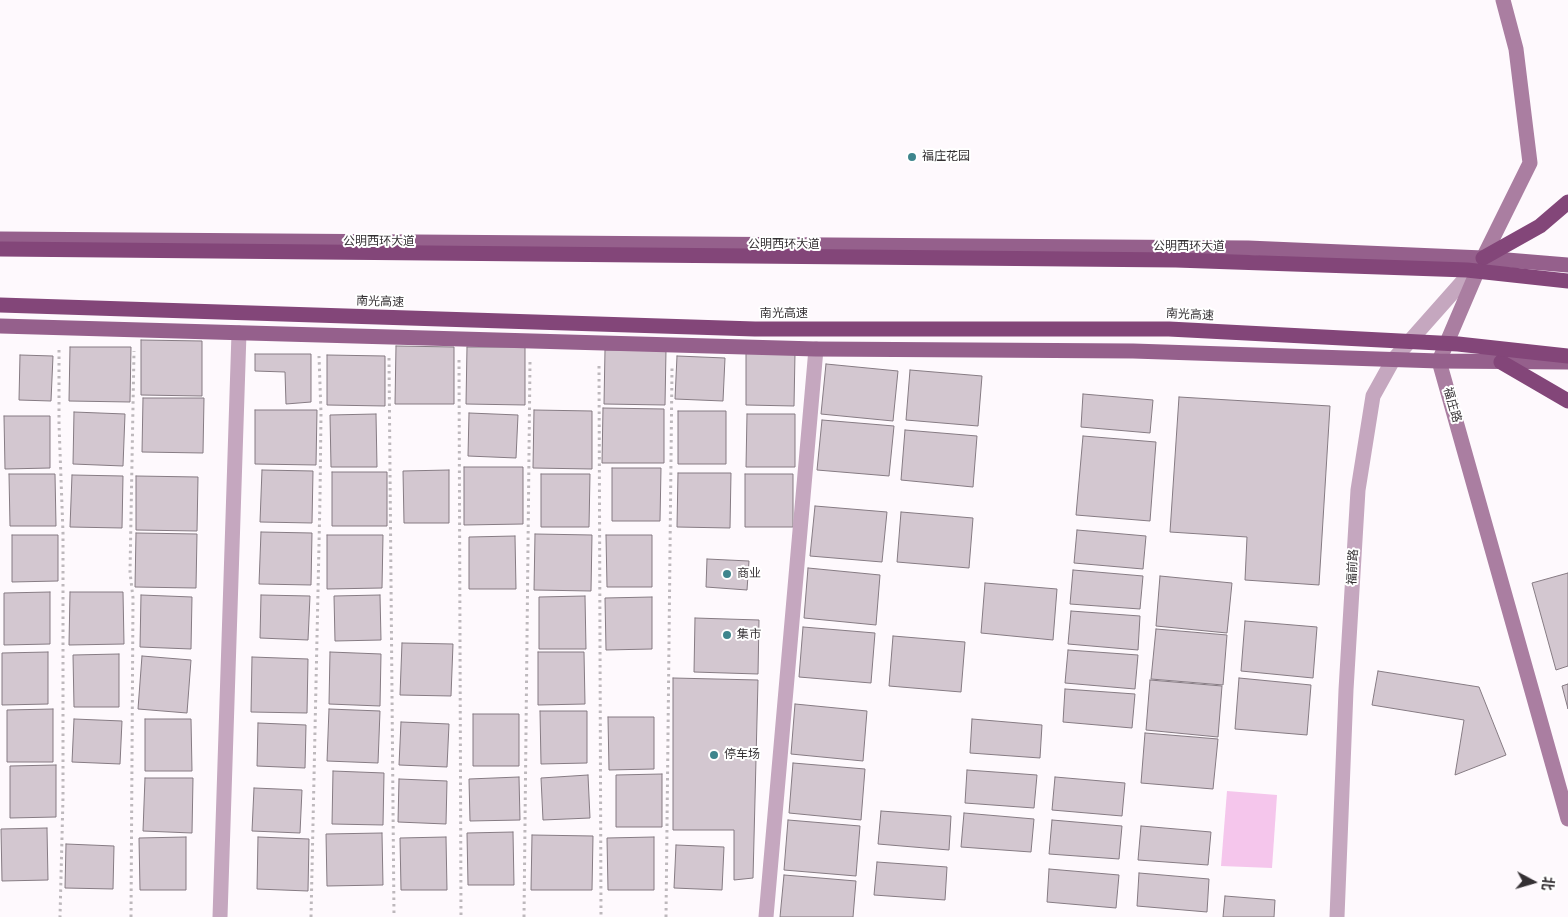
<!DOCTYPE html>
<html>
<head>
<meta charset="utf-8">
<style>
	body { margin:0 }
	#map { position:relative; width:1568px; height:917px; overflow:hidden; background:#fef9fd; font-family:Manrope,"Noto Sans SC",sans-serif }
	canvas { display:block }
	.north { position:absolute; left:1508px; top:857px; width:50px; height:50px; -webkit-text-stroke:4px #fff; paint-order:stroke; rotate:96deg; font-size:14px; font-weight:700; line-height:20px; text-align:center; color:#343033 }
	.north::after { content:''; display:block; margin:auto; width:18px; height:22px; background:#343033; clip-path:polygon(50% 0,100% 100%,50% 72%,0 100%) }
</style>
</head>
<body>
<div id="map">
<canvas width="1568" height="917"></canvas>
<div class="north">北</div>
</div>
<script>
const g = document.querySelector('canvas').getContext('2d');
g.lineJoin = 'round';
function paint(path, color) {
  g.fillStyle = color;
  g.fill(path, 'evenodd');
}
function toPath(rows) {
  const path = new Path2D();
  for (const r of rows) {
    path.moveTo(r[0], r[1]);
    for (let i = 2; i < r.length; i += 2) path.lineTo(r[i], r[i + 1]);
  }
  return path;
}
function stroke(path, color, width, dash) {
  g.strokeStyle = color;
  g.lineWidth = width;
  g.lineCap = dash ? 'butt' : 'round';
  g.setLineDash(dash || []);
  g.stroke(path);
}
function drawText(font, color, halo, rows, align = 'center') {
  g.font = font + ' Manrope,"Noto Sans SC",sans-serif';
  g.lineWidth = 4;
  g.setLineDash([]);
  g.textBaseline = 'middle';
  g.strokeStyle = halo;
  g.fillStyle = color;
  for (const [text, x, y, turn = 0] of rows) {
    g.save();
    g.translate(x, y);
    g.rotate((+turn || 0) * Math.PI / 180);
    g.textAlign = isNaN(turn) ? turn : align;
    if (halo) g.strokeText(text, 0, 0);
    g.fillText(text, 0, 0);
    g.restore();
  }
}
const green = toPath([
	[1227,791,1277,795,1272,868,1221,866]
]);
const building = toPath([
	[141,340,202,341,202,396,141,395,141,340],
	[396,346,454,347,454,404,395,404,396,346],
	[70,347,131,347,130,402,69,401,70,347],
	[467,347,525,347,525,405,466,404,467,347],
	[605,350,666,350,665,405,604,404,605,350],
	[746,353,795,353,794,406,746,405,746,353],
	[255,354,311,354,311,402,286,404,285,372,255,371,255,354],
	[20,355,53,356,51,401,19,400,20,355],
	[327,355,385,356,385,406,327,405,327,355],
	[677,356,725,358,723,401,675,399,677,356],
	[826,364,898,371,893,421,821,414,826,364],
	[910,370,982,376,978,426,906,420,910,370],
	[1083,394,1153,400,1150,433,1081,427,1083,394],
	[1179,397,1330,406,1319,585,1245,580,1247,537,1170,532,1179,397],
	[143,398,204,398,203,453,142,452,143,398],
	[603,408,664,409,664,463,602,463,603,408],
	[255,410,317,410,316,465,255,464,255,410],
	[534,410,592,411,592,469,533,468,534,410],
	[678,411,726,411,726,464,678,464,678,411],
	[74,412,125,414,123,466,73,464,74,412],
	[469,413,518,415,516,458,468,456,469,413],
	[376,414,377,467,331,467,330,415,376,414],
	[747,414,795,414,795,467,746,467,747,414],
	[4,416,50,416,50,468,5,469,4,416],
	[822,420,894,426,889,476,817,470,822,420],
	[905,430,977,436,973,487,901,480,905,430],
	[1083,436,1156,442,1150,521,1076,515,1083,436],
	[464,467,523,467,523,524,464,525,464,467],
	[612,468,661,468,660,521,612,521,612,468],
	[262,470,313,471,312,523,260,522,262,470],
	[449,470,449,523,404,523,403,471,449,470],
	[332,472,387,472,387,526,332,526,332,472],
	[678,473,731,473,730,528,677,527,678,473],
	[9,474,55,474,56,526,10,526,9,474],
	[541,474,590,474,589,527,541,527,541,474],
	[745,474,793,474,793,527,745,527,745,474],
	[72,475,123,476,122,528,70,527,72,475],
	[136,476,198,477,197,531,136,530,136,476],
	[815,506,887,512,882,562,810,556,815,506],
	[901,512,973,518,969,568,897,562,901,512],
	[1077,530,1146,536,1143,569,1074,563,1077,530],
	[261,532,312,533,311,585,259,584,261,532],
	[136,533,197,534,196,588,135,587,136,533],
	[535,534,592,535,591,591,534,590,535,534],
	[12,535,58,535,58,581,12,582,12,535],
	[327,535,383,535,382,588,327,589,327,535],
	[606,535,652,535,652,587,607,587,606,535],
	[515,536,516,589,469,589,469,537,515,536],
	[707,559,749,561,747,590,706,587,707,559],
	[808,568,880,575,876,625,804,618,808,568],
	[1073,570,1143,576,1140,609,1070,604,1073,570],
	[1568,573,1568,666,1556,670,1532,583,1568,573],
	[1160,576,1232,583,1227,633,1156,626,1160,576],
	[985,583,1057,589,1053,640,981,633,985,583],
	[50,592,50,644,4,645,4,593,50,592],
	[70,592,123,592,124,644,69,645,70,592],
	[141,595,192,597,191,649,140,647,141,595],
	[261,595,310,596,308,640,260,638,261,595],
	[380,595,381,640,335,641,334,596,380,595],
	[585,596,586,649,539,649,539,597,585,596],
	[652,597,652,649,606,650,605,598,652,597],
	[1071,611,1140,616,1138,650,1068,644,1071,611],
	[695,618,759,620,758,674,694,672,695,618],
	[1245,621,1317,627,1313,678,1241,671,1245,621],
	[803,627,875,633,871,683,799,677,803,627],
	[1156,629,1227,635,1223,685,1151,679,1156,629],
	[893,636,965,642,961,692,889,686,893,636],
	[402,643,453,644,451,696,400,695,402,643],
	[1068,650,1138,655,1135,689,1065,683,1068,650],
	[48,652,48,704,2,705,2,653,48,652],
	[330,652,381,654,380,706,329,704,330,652],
	[538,652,584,652,585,704,538,705,538,652],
	[119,654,119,707,74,707,73,655,119,654],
	[142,656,191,660,187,713,138,709,142,656],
	[252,657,308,659,307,713,251,712,252,657],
	[1378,671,1479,687,1506,755,1455,775,1464,720,1372,705,1378,671],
	[673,678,758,680,753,878,734,880,734,830,673,830,673,678],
	[1239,678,1311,685,1307,735,1235,729,1239,678],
	[1150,680,1222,686,1218,737,1146,730,1150,680],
	[1568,684,1568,709,1562,686,1568,684],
	[1065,689,1135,694,1132,728,1063,722,1065,689],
	[795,704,867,711,863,761,791,754,795,704],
	[53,709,53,762,7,762,7,710,53,709],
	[329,709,380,711,378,763,327,761,329,709],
	[540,711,587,711,587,763,541,764,540,711],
	[473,714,519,714,519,766,473,766,473,714],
	[608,717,654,717,654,769,609,770,608,717],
	[74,719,122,721,120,764,72,762,74,719],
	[145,719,191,719,192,771,145,771,145,719],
	[972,719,1042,725,1040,758,970,753,972,719],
	[401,722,449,724,447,767,399,765,401,722],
	[258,723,306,725,305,768,257,766,258,723],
	[1145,733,1218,739,1213,789,1141,783,1145,733],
	[793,763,865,769,861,820,789,813,793,763],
	[56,765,56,817,10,818,10,766,56,765],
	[967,770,1037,775,1034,808,965,803,967,770],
	[333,771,384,773,383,825,332,824,333,771],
	[662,774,662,827,616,827,616,775,662,774],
	[588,775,590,818,543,820,541,778,588,775],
	[519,777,520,820,470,821,469,779,519,777],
	[1055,777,1125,783,1122,816,1052,810,1055,777],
	[145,778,193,778,192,833,143,831,145,778],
	[399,779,447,781,446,824,398,822,399,779],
	[254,788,302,790,300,833,252,831,254,788],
	[881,811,951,816,949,850,878,844,881,811],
	[964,813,1034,819,1031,852,961,847,964,813],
	[788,820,860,826,856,876,784,870,788,820],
	[1052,820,1122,826,1119,859,1049,854,1052,820],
	[1141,826,1211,832,1208,865,1138,860,1141,826],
	[47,828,48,880,2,881,1,829,47,828],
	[513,832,514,885,468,885,467,833,513,832],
	[382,833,383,885,327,886,326,834,382,833],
	[532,835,593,836,592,890,531,890,532,835],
	[186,837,186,890,140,890,139,838,186,837],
	[258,837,309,839,308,891,257,889,258,837],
	[446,837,447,890,401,890,400,838,446,837],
	[654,837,654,890,608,890,607,838,654,837],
	[66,844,114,846,113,889,65,888,66,844],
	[676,845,724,847,722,890,674,888,676,845],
	[877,862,947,867,945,900,874,895,877,862],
	[1049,869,1119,875,1116,908,1047,902,1049,869],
	[1139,873,1209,879,1207,912,1137,906,1139,873],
	[784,875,856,881,853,917,780,917,784,875],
	[1225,896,1275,900,1274,917,1223,917,1225,896]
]);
const path = toPath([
	[59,350,59,424,63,533,63,797,60,917],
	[389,358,394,917],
	[459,360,461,917],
	[599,366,601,917],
	[131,917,133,598,130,572,134,351],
	[311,917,320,498,321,413,319,356],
	[524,917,530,361],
	[666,917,672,368]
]);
const street = toPath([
	[220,917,239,333],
	[766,917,816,349],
	[1337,917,1346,690,1358,490,1373,396,1393,360,1479,263]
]);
const secondary = toPath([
	[1503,0,1516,49,1530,163,1483,258,1439,361,1568,819]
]);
const primary = toPath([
	[0,239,1248,248,1483,258,1568,265],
	[0,326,816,349,1133,351,1439,361,1568,362]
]);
const highway = toPath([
	[1483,258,1540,226,1568,202],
	[1501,362,1568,401]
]);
const highwayBridge = toPath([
	[0,249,1176,260,1467,270,1568,281],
	[0,305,755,329,1169,329,1458,344,1568,356]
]);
const markers = [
	[912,157,5,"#3e858d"],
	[727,574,5,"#3e858d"],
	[727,635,5,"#3e858d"],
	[714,755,5,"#3e858d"]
];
const poiNames = [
	["福庄花园",922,157],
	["商业",737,574],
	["集市",737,635],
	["停车场",724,755]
];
const streetNames = [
	["公明西环大道",379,242],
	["公明西环大道",784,245],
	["公明西环大道",1189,247],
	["南光高速",380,302,2],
	["南光高速",784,314],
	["南光高速",1190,315,3],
	["福庄路",1452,405,74],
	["福前路",1353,567,-87]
];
paint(green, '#f5c6ec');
paint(building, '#d3c7d0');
stroke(building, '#867b83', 1);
stroke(path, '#bdb8bc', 3, [2.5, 4]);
stroke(street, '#c5a7bf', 15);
stroke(secondary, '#aa7ea1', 15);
stroke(primary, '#95608c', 15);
stroke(highway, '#834679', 15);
stroke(highwayBridge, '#834679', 15);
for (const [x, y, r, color] of markers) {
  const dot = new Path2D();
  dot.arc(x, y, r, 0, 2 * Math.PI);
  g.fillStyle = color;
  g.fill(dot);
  stroke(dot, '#fff', 2);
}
drawText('12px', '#343033', '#fff', poiNames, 'left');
drawText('12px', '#343033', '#fff', streetNames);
</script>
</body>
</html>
